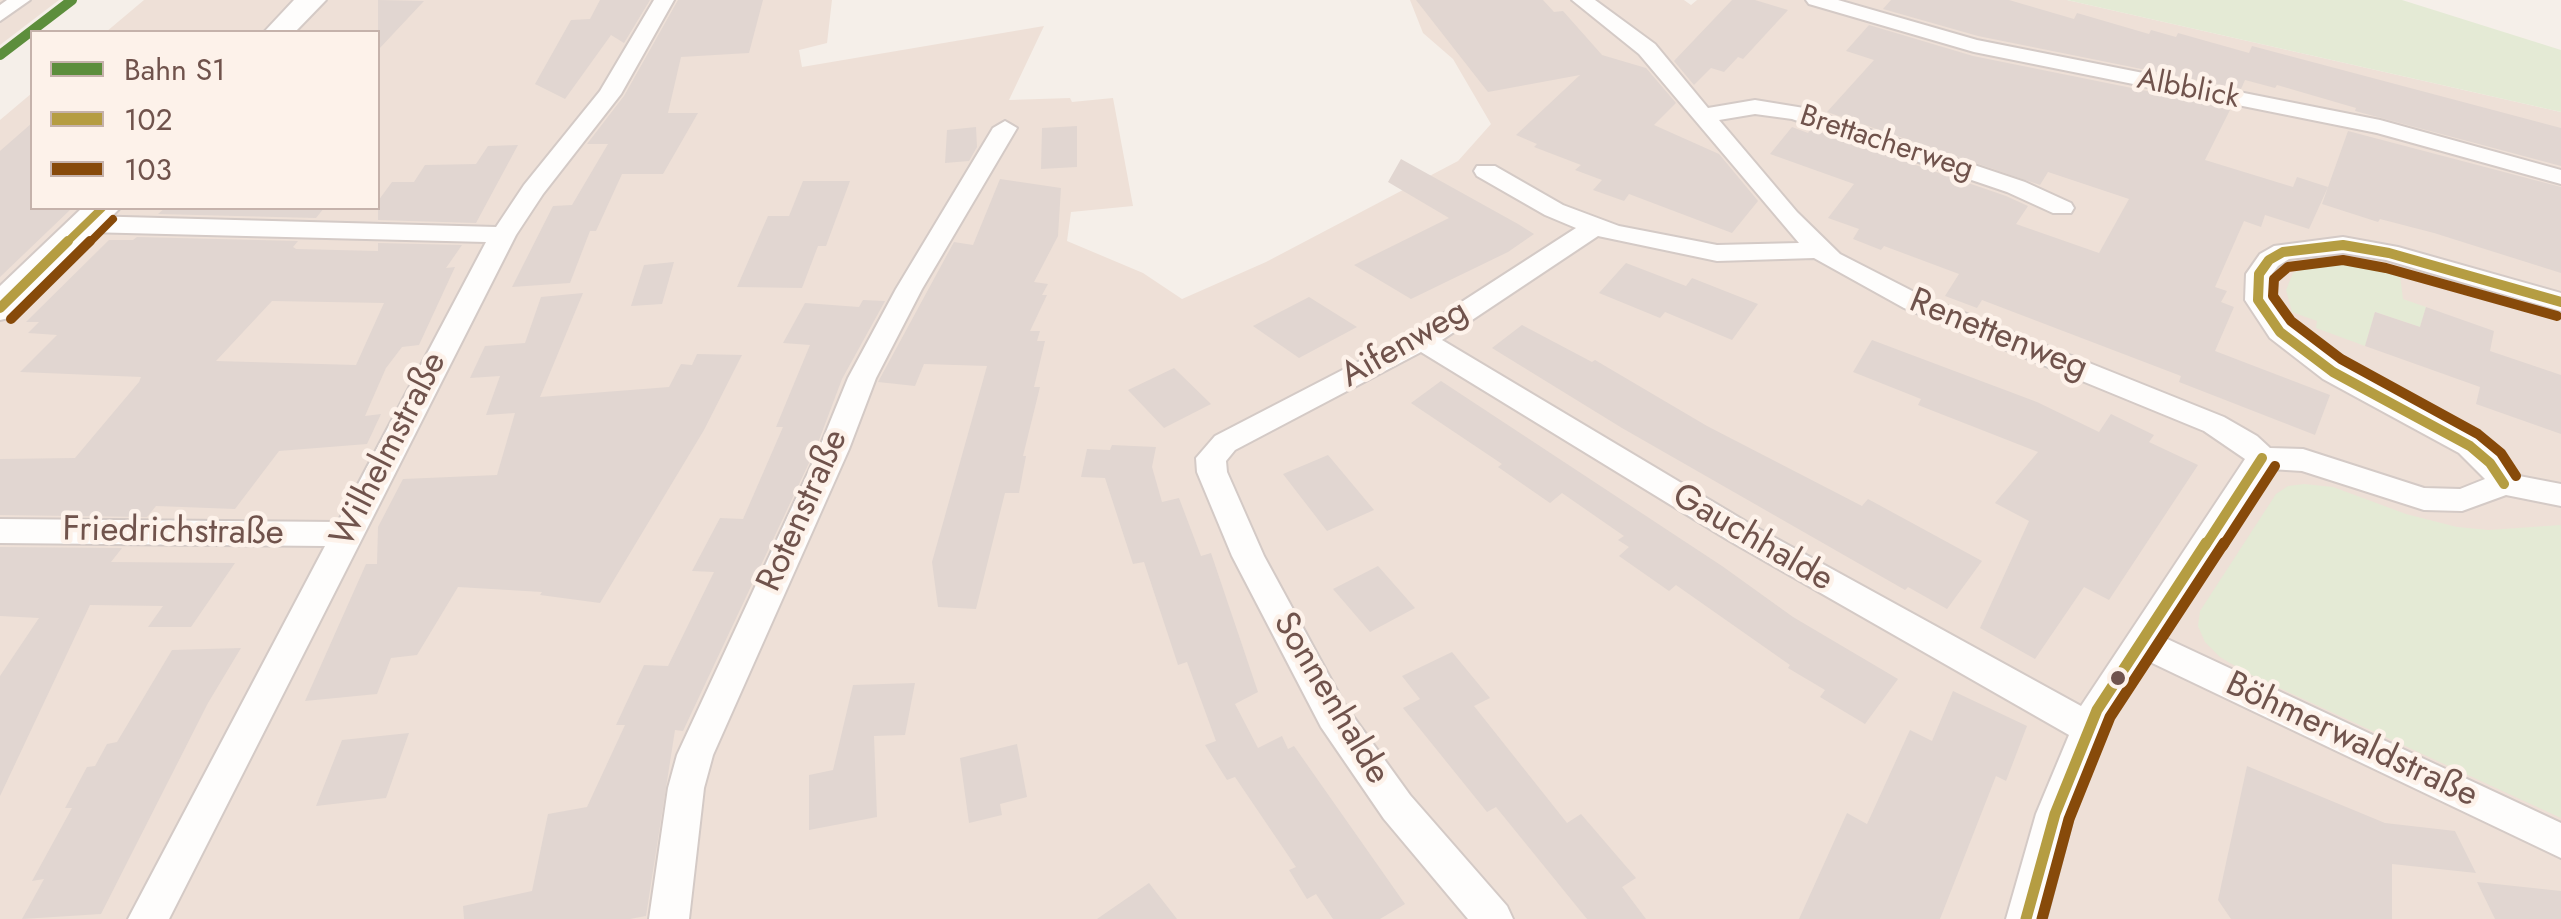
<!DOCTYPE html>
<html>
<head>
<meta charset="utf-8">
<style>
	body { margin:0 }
	#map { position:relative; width:2561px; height:919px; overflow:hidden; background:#f5efe9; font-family:Jost,sans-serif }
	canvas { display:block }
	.legend { position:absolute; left:30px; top:30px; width:350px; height:180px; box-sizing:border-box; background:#fdf2ea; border:2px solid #c5b2ab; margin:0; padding:12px 18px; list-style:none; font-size:30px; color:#70534c }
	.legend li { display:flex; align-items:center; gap:20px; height:50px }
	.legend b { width:50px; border:2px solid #c5b2ab }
</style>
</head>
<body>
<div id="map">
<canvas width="2561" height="919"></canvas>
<ul class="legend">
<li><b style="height:12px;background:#5c8e3c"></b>Bahn S1</li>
<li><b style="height:12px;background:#b59d42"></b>102</li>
<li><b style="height:12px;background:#874a0a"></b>103</li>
</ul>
</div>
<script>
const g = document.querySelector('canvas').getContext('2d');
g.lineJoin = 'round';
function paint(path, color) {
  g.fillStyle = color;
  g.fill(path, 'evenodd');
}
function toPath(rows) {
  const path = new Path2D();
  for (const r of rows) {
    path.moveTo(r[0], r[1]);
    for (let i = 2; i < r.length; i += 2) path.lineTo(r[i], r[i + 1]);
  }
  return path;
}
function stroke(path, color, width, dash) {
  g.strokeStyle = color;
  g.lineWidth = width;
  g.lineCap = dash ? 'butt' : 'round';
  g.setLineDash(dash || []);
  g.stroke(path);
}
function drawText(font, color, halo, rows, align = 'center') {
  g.font = font + ' Jost,sans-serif';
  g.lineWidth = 9;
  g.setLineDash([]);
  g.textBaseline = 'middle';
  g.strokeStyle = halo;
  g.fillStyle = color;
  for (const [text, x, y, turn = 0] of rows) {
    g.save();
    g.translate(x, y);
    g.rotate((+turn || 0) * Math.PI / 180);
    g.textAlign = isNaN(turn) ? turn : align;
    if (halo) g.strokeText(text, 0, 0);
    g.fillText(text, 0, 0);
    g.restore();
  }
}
const residential = toPath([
	[0,0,59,0,0,45],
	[144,0,832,0,827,43,799,50,802,67,1044,26,1009,100,1070,98,1072,102,1113,98,1133,206,1071,212,1067,241,1143,273,1182,299,1266,262,1458,161,1491,124,1453,59,1423,33,1410,0,1684,0,1691,5,1697,0,2067,0,2561,112,2561,919,0,919,0,120,32,93,32,208,378,208,378,32,106,32]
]);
const green = toPath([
	[2067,0,2402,0,2561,50,2561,112],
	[2331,260,2364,260,2399,268,2403,299,2426,307,2420,327,2375,312,2365,346,2316,328,2317,321,2292,312,2286,290,2293,273],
	[2304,484,2333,487,2406,514,2457,527,2489,530,2561,525,2561,818,2247,673,2220,657,2205,642,2198,626,2200,611,2276,494,2288,486]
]);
const building = toPath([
	[378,0,424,1,378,50],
	[600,0,650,0,624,43,611,35,565,99,535,84,571,20,590,19],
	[678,0,763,0,749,53,681,57,668,113,698,113,663,174,622,174,596,231,590,231,570,283,512,287,553,206,572,205,608,144,587,144,624,96],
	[1416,0,1543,0,1554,12,1563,11,1602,55,1646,68,1676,103,1654,125,1719,154,1758,201,1732,233,1629,194,1624,201,1593,190,1602,180,1575,170,1581,165,1534,147,1537,144,1516,135,1580,75,1488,92],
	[1732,0,1755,0,1788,10,1743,59,1738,57,1724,72,1711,68,1694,85,1674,61],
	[1891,0,2009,0,2074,19,2077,13,2149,34,2151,30,2176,37,2178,33,2249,53,2252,46,2561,128,2561,166,2355,111,2356,108,2277,85,2275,88,2245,80,2241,89,1978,36,1883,9],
	[1869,25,1973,56,2231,108,2205,160,2293,187,2297,177,2328,187,2309,229,2265,215,2261,227,2244,221,2215,287,2227,291,2221,302,2234,307,2215,351,2330,395,2315,435,2179,382,2181,376,1982,300,1977,308,1945,296,1959,274,1884,246,1881,250,1853,239,1859,229,1828,218,1854,184,1770,154,1792,127,1808,133,1811,129,2006,196,2028,206,2016,224,2099,253,2129,199,2048,172,2040,185,1827,112,1874,60,1846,51],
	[32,123,32,208,72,208,0,277,0,151],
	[1077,126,1077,167,1041,169,1042,128],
	[976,127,977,147,969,161,945,163,947,130],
	[2348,131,2561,187,2561,273,2434,233,2380,219,2378,222,2322,204],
	[518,145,476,223,378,220,378,201,392,182,414,182,425,165,476,164,488,146],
	[1401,159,1518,224,1534,234,1508,252,1411,299,1354,265,1449,218,1388,182],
	[1000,179,1061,188,1058,236,1034,282,1048,284,1042,295,1047,295,1030,331,1040,331,1037,341,1045,341,1034,387,1040,387,1023,456,1026,456,1019,493,1005,493,976,609,938,607,932,562,987,366,924,364,915,386,878,382,954,242,973,245],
	[803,181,850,181,826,246,818,246,802,288,737,287,768,216,789,216],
	[165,208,324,208,316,218,158,214],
	[137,237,298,241,293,247,296,249,378,251,378,243,462,245,446,268,455,267,419,345,402,347,386,368,365,416,381,414,367,444,279,451,235,509,156,506,147,517,0,515,0,459,75,458,139,382,141,377,20,372,57,335,28,333,39,322,26,322,109,240,133,240],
	[272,301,384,303,356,365,216,361],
	[674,262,662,304,631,306,644,265],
	[1626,263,1686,286,1692,278,1758,304,1732,340,1665,312,1660,318,1599,293],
	[583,293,540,397,669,387,681,364,692,365,697,354,742,355,704,430,600,603,540,595,542,592,458,587,417,655,391,658,377,694,305,701,366,564,377,564,378,527,403,479,497,475,515,413,486,415,500,376,470,378,485,346,525,343,541,297],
	[1309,297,1357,327,1299,358,1253,326],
	[863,300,885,301,842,379,816,448,683,731,675,730,646,916,630,919,464,919,463,906,532,891,548,814,587,807,625,725,616,725,644,665,668,666,714,572,692,571,720,518,743,519,783,427,776,427,810,345,783,343,805,303,859,307],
	[2426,307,2494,331,2490,351,2561,375,2561,434,2476,404,2480,387,2365,346,2375,312,2420,327],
	[1522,325,1592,362,1595,360,1707,426,1862,506,1868,499,1982,561,1947,609,1908,587,1905,590,1622,428,1492,348],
	[1872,340,2037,402,2099,432,2111,414,2154,435,2149,442,2198,465,2109,600,2084,587,2035,659,1980,628,2029,521,1995,503,2038,452,1918,405,1921,399,1853,372],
	[1174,368,1211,404,1164,428,1128,390],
	[1441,381,1722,566,1793,617,1898,679,1865,724,1820,697,1825,690,1788,668,1790,665,1676,585,1669,591,1619,556,1629,547,1618,540,1624,536,1562,493,1550,503,1498,467,1502,464,1411,403],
	[1112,445,1156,447,1152,467,1162,502,1179,498,1201,556,1211,553,1258,692,1235,704,1258,748,1282,736,1288,749,1294,746,1405,904,1380,919,1333,919,1316,894,1307,899,1289,870,1296,867,1235,777,1227,780,1205,745,1216,741,1187,662,1178,665,1144,562,1133,564,1105,478,1081,477,1087,449,1110,450],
	[1328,455,1374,510,1327,531,1283,474],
	[0,547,122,548,111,562,235,563,191,627,148,627,163,606,90,605,0,796,0,676,39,618,0,616],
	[1378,566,1415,608,1370,632,1333,589],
	[241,648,208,703,101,914,22,919,44,879,32,881,72,808,65,808,87,767,95,766,107,744,117,742,172,650],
	[1452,652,1490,698,1474,706,1567,823,1581,814,1636,878,1622,887,1646,919,1587,919,1496,807,1487,812,1403,708,1420,699,1402,676],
	[915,683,905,735,874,736,877,817,809,830,809,775,833,770,853,685],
	[1953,691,2027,726,2006,781,1996,776,1940,919,1799,919,1847,813,1867,824,1910,730,1932,741],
	[409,733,386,798,316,806,342,740],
	[1017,744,1027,797,1000,804,1002,815,969,823,960,758],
	[2247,766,2385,823,2455,831,2476,873,2392,864,2392,919,2231,919,2218,900],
	[2477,882,2561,891,2561,919,2495,919],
	[1149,883,1177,919,1097,919]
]);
const street = toPath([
	[7,0,30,0,0,21,0,5,7,0],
	[654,0,674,0,621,94,543,194,516,235,169,919,128,919,325,546,0,543,0,519,338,522,486,242,86,232,73,224,86,216,496,227,524,185,600,91,654,0],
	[1572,0,1595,0,1655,44,1708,108,1755,100,1804,108,2025,182,2071,203,2074,208,2071,213,2053,213,2007,192,1792,119,1755,114,1719,120,1797,212,1840,254,1922,296,2224,417,2257,436,2270,448,2303,449,2424,488,2460,489,2485,479,2459,453,2323,379,2270,338,2245,300,2246,274,2260,254,2274,246,2343,237,2398,247,2561,293,2561,311,2386,260,2343,253,2289,259,2278,266,2272,274,2271,300,2290,326,2343,365,2481,439,2501,455,2514,475,2561,484,2561,506,2506,495,2462,511,2424,510,2302,471,2270,469,2163,637,2561,823,2561,858,2148,661,2112,716,2074,814,2046,919,2006,919,2036,814,2069,735,1728,540,1421,352,1235,450,1226,461,1227,472,1264,556,1345,705,1410,795,1507,906,1513,919,1468,919,1384,819,1321,727,1232,556,1197,472,1196,458,1215,436,1412,334,1576,228,1545,215,1477,176,1474,171,1477,166,1495,166,1563,205,1619,226,1717,245,1799,243,1639,54,1572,0],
	[1598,236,1717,261,1814,258,1904,308,2204,431,2245,459,2081,706,1750,524,1442,340,1598,236],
	[1806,0,1838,0,1977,40,2380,120,2561,170,2561,184,2377,133,1974,52,1809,4,1806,0],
	[1005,121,1017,128,922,289,876,378,849,449,713,755,704,788,689,919,649,919,668,788,677,755,819,449,848,378,896,289,993,128,1005,121]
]);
const secondary = toPath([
	[294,0,326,0,295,32,264,32,294,0],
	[82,208,120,208,13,317,0,320,0,286,82,208]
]);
const bus1Far2 = toPath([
	[65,244,102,208]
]);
const bus1Far1 = toPath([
	[0,308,68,241],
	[2504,484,2490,463,2470,446,2333,372,2280,332,2258,300,2259,274,2269,260,2283,252,2343,245,2389,253,2561,302],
	[2205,546,2262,458]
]);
const bus1 = toPath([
	[2026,919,2055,814,2097,710,2206,543]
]);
const bus2Far2 = toPath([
	[88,244,113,219]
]);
const bus2Far1 = toPath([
	[11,319,90,241],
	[2516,476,2501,453,2478,434,2341,359,2291,321,2273,296,2274,279,2288,267,2343,260,2386,268,2557,316],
	[2223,546,2275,466]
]);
const bus2 = toPath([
	[2042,919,2069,819,2110,717,2224,543]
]);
const rail1 = toPath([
	[0,55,72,0]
]);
const markers = [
	[2118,678,9,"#70534c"]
];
const farStreetnames = [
	["Albblick",2188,90,11],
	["Brettacherweg",1886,144,18]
];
const streetNames = [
	["Renettenweg",1998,336,22],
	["Aifenweg",1405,345,-30],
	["Wilhelmstraße",390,450,-63],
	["Rotenstraße",804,511,-66],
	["Friedrichstraße",173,533,1],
	["Gauchhalde",1752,539,30],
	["Sonnenhalde",1330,699,59],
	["Böhmerwaldstraße",2351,741,25]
];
paint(residential, '#eee0d7');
paint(green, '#e4ead5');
paint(building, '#e1d6d1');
stroke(street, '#d4cac6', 4);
stroke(secondary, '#d4cac6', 4);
paint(street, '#fefdfc');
paint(secondary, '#fefdfc');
stroke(bus1Far2, '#b59d42', 8);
stroke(bus1Far1, '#b59d42', 10);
stroke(bus1, '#b59d42', 11);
stroke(bus2Far2, '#874a0a', 8);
stroke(bus2Far1, '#874a0a', 10);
stroke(bus2, '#874a0a', 11);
stroke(rail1, '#5c8e3c', 10);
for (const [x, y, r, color] of markers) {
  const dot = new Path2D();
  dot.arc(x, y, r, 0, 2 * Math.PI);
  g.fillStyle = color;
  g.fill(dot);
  stroke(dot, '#fdf2ea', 4);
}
drawText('30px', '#70534c', '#fdf2ea', farStreetnames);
drawText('35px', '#70534c', '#fdf2ea', streetNames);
</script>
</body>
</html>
